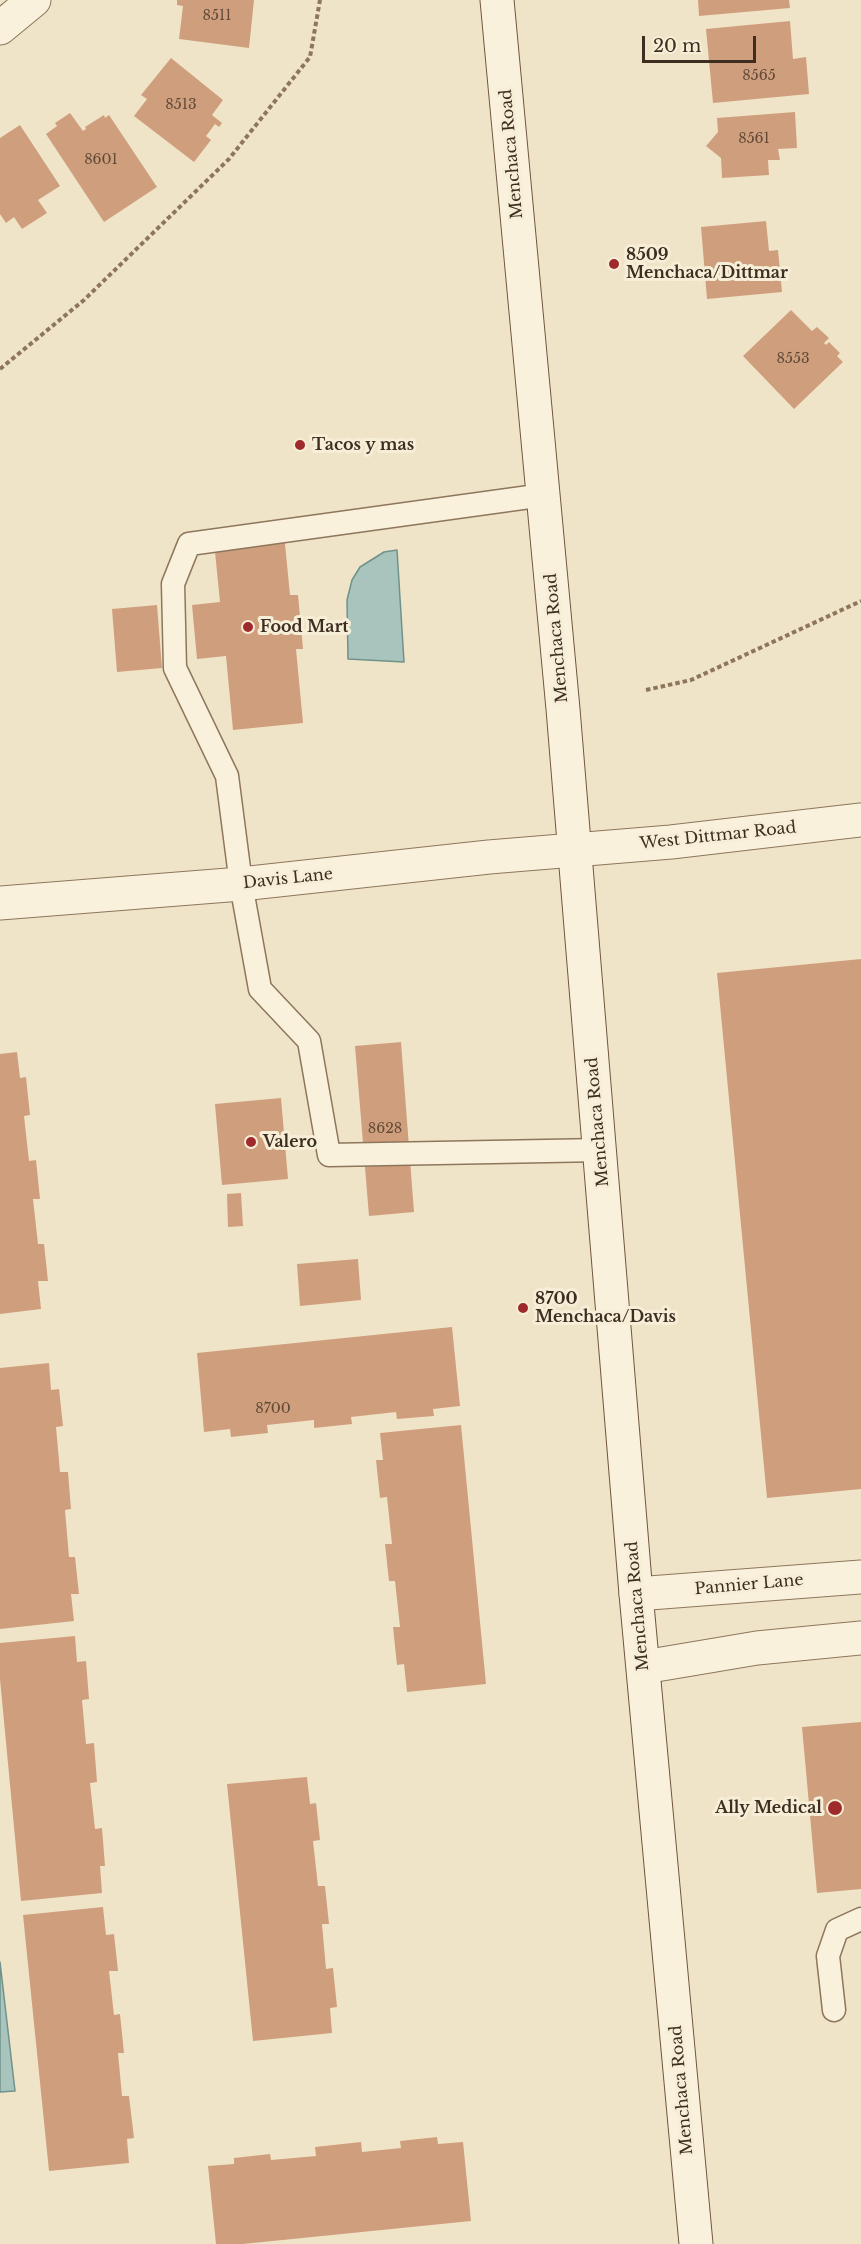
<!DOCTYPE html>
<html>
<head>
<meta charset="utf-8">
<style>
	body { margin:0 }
	#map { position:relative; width:861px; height:2244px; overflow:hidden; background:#f0e4c8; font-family:"Libre Baskerville",serif }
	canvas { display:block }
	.scale { position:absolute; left:642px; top:36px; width:114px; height:27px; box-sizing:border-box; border:3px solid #3d2e20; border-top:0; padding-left:8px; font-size:18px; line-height:21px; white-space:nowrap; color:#3d2e20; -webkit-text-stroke:4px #f7eed8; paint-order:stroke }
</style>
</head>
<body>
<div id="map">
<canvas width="861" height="2244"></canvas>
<div class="scale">20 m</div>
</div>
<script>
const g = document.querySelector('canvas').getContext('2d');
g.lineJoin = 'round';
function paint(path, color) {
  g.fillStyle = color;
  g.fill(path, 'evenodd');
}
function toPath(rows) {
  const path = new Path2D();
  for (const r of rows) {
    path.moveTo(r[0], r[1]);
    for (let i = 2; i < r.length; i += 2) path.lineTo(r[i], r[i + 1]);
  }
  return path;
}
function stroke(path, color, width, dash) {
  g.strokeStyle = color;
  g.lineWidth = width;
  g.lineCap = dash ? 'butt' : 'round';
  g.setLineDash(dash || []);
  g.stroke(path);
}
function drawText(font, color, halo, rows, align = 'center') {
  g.font = font + ' "Libre Baskerville",serif';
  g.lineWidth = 6;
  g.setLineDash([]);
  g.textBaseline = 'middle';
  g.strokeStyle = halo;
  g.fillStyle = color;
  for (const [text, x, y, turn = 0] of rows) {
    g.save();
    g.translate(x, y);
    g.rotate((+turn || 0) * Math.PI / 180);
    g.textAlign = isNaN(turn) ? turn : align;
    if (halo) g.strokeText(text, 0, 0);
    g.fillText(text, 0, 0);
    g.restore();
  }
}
const water = toPath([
	[397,550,404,662,348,659,347,600,352,580,360,567,384,552,397,550],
	[0,1962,15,2091,0,2092,0,1962]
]);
const building = toPath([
	[177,0,254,0,249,48,179,39,183,6,177,5],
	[698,0,789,0,790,8,699,16],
	[790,21,793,59,806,57,809,94,713,103,706,29],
	[171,58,223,100,212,115,222,123,219,127,215,124,206,136,211,140,194,162,134,116,147,99,141,95],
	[795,112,797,148,778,149,780,160,768,160,769,175,722,178,721,158,706,146,718,132,717,118],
	[70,113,83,131,86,129,85,127,104,115,105,118,109,115,157,187,104,222,46,134,57,126,55,123],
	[20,125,60,186,38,200,47,213,22,229,14,217,6,223,0,214,0,138],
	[766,221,769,251,778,250,782,292,707,299,701,227],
	[791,310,812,331,817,327,829,338,824,343,826,345,829,342,840,353,837,356,843,362,794,409,743,356],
	[283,524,290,595,298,595,303,649,296,649,303,723,233,730,226,656,197,659,192,605,220,602,213,532],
	[157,605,162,668,117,672,112,609],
	[861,959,861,1489,767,1498,717,973],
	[401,1042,414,1212,369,1216,355,1046],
	[17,1052,20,1078,26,1077,30,1115,24,1116,29,1161,36,1160,40,1199,33,1199,38,1244,44,1244,48,1281,38,1281,41,1309,0,1314,0,1054],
	[281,1098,288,1179,222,1185,215,1104],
	[241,1193,243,1226,228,1227,227,1194],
	[358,1259,361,1300,300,1306,297,1264],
	[452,1327,460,1406,433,1409,434,1416,397,1419,396,1412,351,1417,352,1424,314,1428,314,1420,267,1425,268,1433,231,1437,230,1429,204,1432,197,1353],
	[49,1363,51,1390,59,1389,63,1426,56,1427,60,1472,68,1472,71,1509,65,1510,69,1557,75,1557,79,1594,71,1594,74,1621,0,1629,0,1368],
	[461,1425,486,1684,407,1692,404,1664,397,1665,393,1627,400,1627,395,1581,389,1581,385,1544,392,1544,387,1497,380,1498,376,1460,383,1460,380,1433],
	[75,1636,77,1662,86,1661,89,1699,82,1700,86,1744,94,1743,97,1782,90,1783,95,1829,102,1828,105,1866,100,1866,102,1893,21,1901,0,1679,0,1643],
	[861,1722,861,1889,817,1893,802,1727],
	[307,1777,310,1804,316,1803,320,1840,313,1841,318,1886,325,1886,329,1924,322,1924,326,1969,333,1968,337,2007,330,2008,332,2033,253,2041,227,1784],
	[103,1907,106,1935,114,1934,118,1971,109,1971,114,2015,120,2014,124,2053,118,2053,122,2096,129,2096,134,2138,127,2139,129,2163,49,2171,23,1915],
	[437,2137,438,2144,463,2142,471,2221,243,2244,216,2244,208,2166,234,2164,234,2158,270,2154,271,2160,316,2156,315,2147,361,2142,362,2152,401,2148,400,2141]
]);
const path = toPath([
	[0,369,84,300,229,159,310,57,320,0],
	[646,690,691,680,861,601]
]);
const service = toPath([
	[544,495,189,544,173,584,175,668,227,776,241,884,260,989,309,1041,329,1155,601,1150],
	[834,2010,828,1956,837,1930,861,1919]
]);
const minor = toPath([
	[0,28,34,0],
	[636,1594,861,1577],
	[644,1667,757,1648,861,1638]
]);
const tertiary = toPath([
	[0,903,241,884,489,857,671,842,861,820]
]);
const secondary = toPath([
	[497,0,563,709,636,1594,696,2244]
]);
const markers = [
	[614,264,6,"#9e2a2b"],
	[300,445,6,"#9e2a2b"],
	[248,627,6,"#9e2a2b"],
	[251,1142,6,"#9e2a2b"],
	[523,1308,6,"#9e2a2b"],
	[835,1808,8,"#9e2a2b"]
];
const numberNames = [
	["8511",217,16],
	["8565",759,76],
	["8513",181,105],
	["8561",754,139],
	["8601",101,160],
	["8553",793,359],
	["8628",385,1129],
	["8700",273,1409]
];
const streetNames = [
	["Menchaca Road",512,154,-95],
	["Menchaca Road",557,638,-95],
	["West Dittmar Road",718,836,-6],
	["Davis Lane",288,879,-6],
	["Menchaca Road",598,1122,-95],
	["Pannier Lane",749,1585,-5],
	["Menchaca Road",638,1606,-95],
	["Menchaca Road",682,2090,-95]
];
const poiNames = [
	["8509",626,255],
	["Menchaca/Dittmar",626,273],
	["Tacos y mas",312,445],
	["Food Mart",260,627],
	["Valero",263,1142],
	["8700",535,1299],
	["Menchaca/Davis",535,1317],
	["Ally Medical",822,1808,"right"]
];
paint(water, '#a9c4bc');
stroke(water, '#6f938a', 1.5);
paint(building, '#cf9f7d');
stroke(service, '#8d765c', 25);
stroke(minor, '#8d765c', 35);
stroke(tertiary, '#8d765c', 35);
stroke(secondary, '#6f573f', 35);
stroke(path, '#8d765c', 4, [4.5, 3]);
stroke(service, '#faf1dc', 22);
stroke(minor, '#faf1dc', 33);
stroke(tertiary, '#faf1dc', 33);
stroke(secondary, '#faf1dc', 33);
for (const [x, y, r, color] of markers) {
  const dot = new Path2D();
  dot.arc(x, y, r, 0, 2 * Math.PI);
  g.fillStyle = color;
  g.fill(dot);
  stroke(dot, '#f7eed8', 2);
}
drawText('14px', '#624a37', null, numberNames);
drawText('16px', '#3d2e20', '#f7eed8', streetNames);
drawText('bold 16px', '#3d2e20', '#f7eed8', poiNames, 'left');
</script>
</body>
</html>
